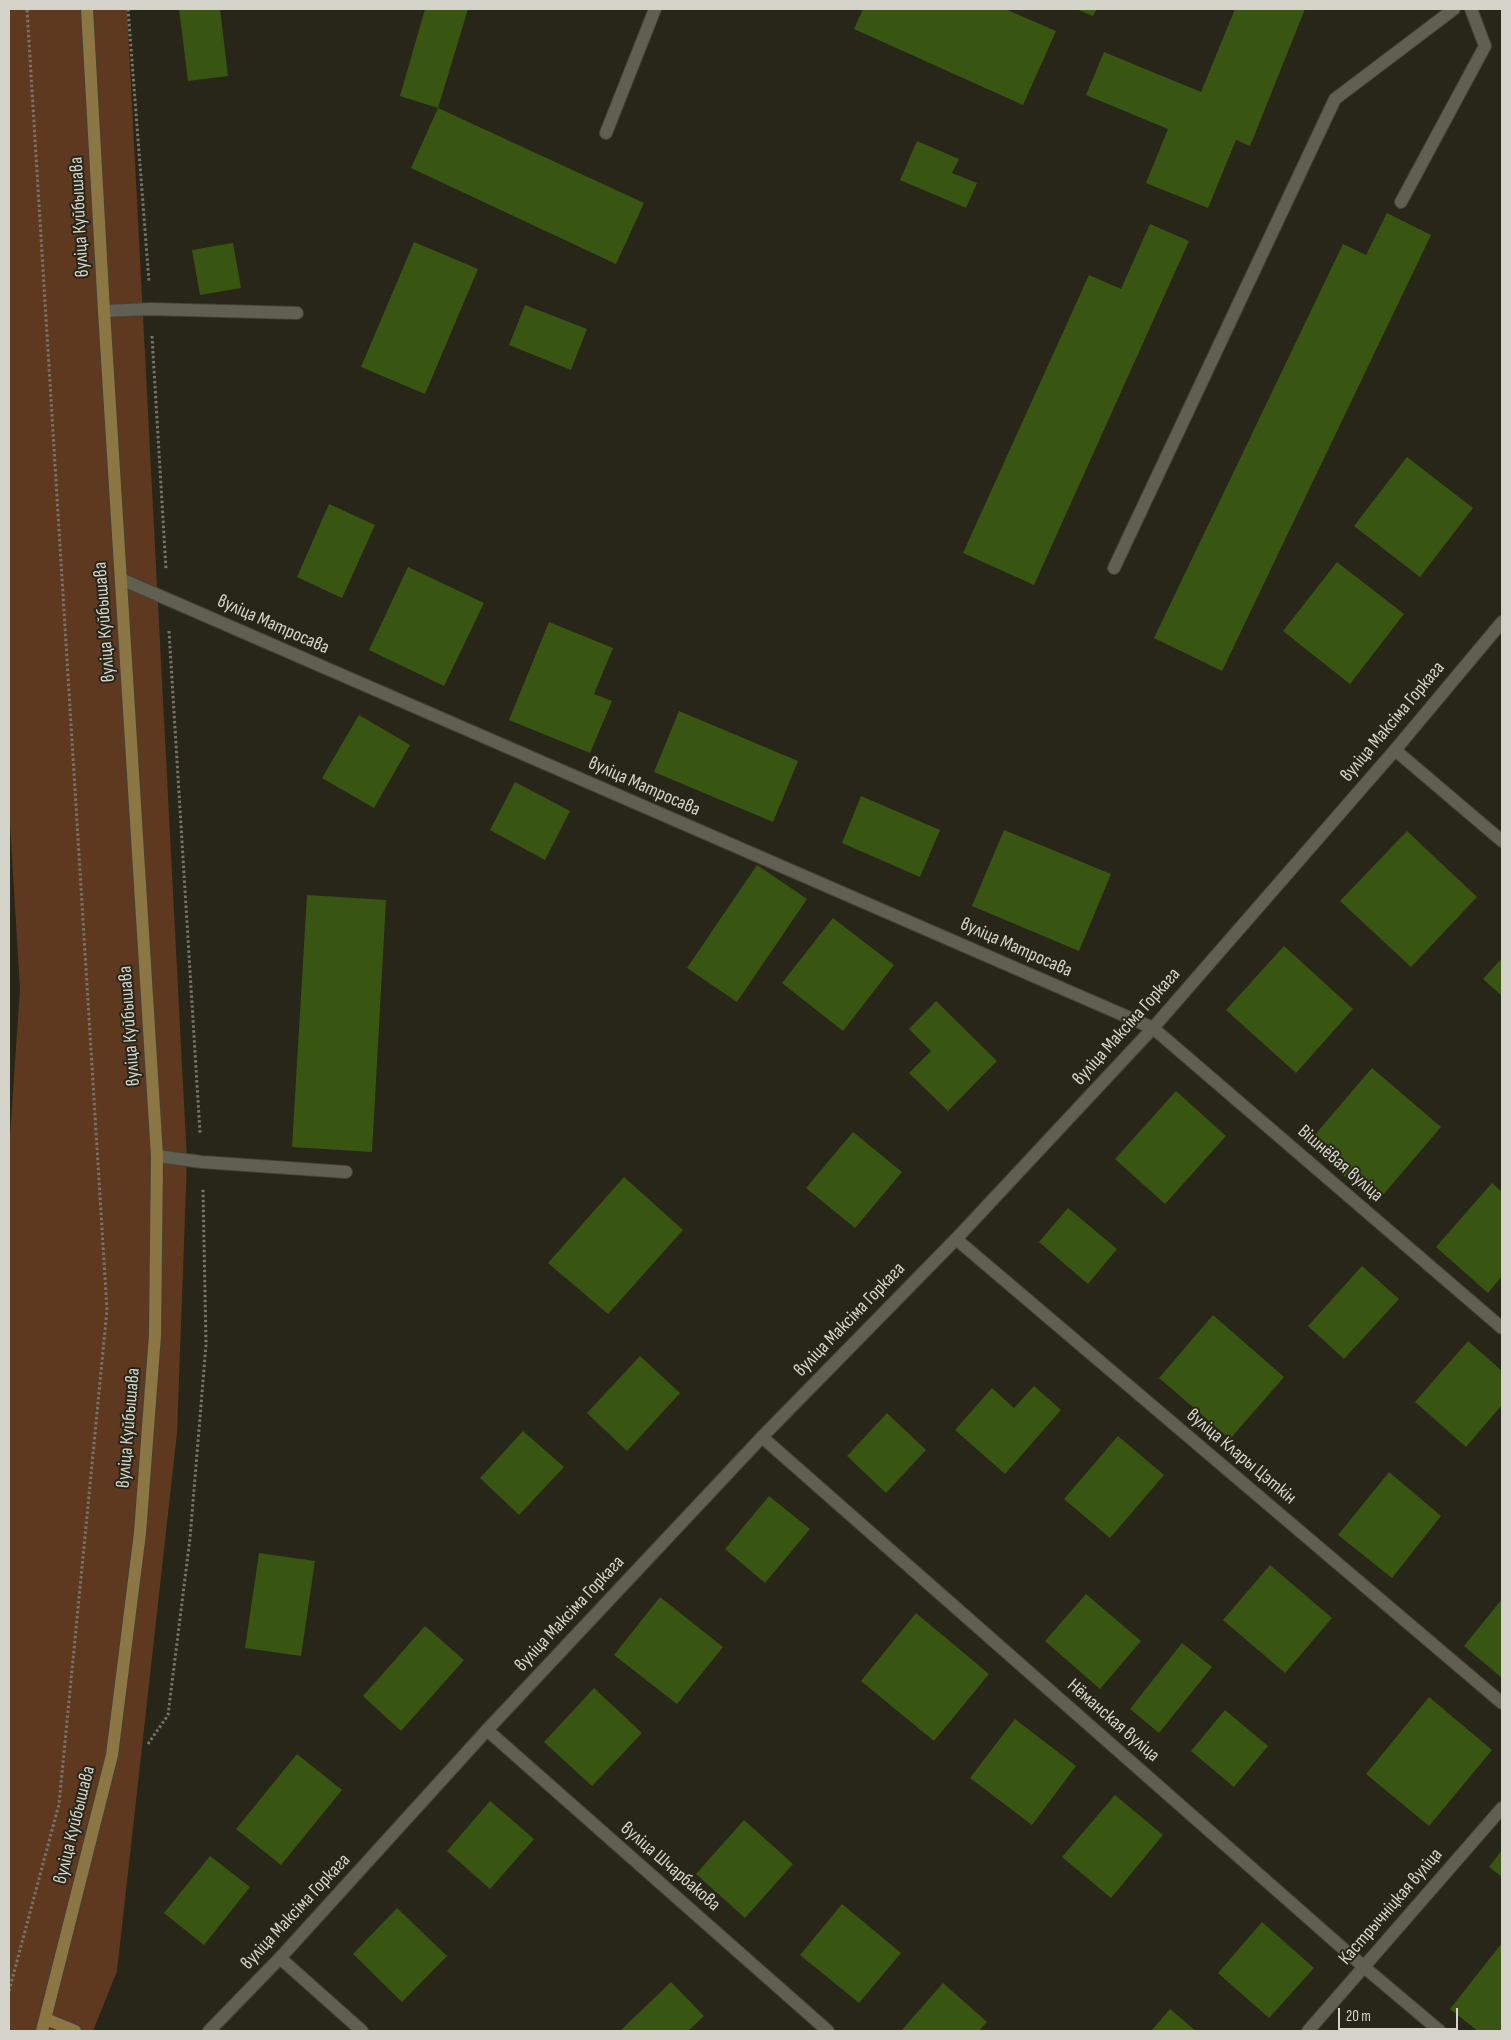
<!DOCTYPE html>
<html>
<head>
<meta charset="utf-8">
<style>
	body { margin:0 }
	#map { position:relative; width:1511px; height:2040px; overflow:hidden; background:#272619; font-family:"Sofia Sans Condensed",sans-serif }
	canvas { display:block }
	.frame { position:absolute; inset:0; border:10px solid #d3d3ca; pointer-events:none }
	.scale { position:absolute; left:1338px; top:2008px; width:120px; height:22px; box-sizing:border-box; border:2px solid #d3d3ca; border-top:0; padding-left:6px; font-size:15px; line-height:18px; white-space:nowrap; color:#d3d3ca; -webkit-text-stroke:4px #272619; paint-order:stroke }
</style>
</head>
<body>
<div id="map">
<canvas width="1511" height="2040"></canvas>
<div class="frame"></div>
<div class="scale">20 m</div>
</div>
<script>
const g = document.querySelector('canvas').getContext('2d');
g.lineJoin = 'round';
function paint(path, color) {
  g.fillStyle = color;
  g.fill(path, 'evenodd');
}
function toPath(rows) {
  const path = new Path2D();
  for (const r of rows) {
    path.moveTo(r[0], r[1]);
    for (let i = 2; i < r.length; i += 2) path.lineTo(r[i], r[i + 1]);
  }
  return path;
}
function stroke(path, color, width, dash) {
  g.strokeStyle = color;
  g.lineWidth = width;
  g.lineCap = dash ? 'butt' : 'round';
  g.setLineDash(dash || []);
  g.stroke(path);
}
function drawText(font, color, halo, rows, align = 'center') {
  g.font = font + ' "Sofia Sans Condensed",sans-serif';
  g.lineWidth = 4;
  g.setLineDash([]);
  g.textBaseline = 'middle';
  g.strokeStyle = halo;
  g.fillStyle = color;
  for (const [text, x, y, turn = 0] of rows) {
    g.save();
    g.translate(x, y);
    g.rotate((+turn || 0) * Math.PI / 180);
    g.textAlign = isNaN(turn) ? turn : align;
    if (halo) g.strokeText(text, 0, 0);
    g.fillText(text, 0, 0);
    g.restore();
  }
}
const green = toPath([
	[9,9,127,9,187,1161,177,1433,117,1971,93,2031,9,2031,9,1151,20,989,9,807]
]);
const building = toPath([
	[179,9,220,9,228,76,188,81],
	[425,9,468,9,438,108,400,96],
	[863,9,1005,9,1056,31,1023,105,854,29],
	[1076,9,1097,9,1093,16],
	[1235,9,1305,9,1250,146,1236,140,1208,208,1146,183,1168,129,1086,95,1104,52,1201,92],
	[438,108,644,203,616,264,411,168],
	[917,141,959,159,952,173,977,183,966,208,900,180],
	[1387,213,1431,235,1222,671,1154,638,1343,244,1366,255],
	[1150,224,1189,241,1034,585,963,553,1089,275,1121,289],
	[414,242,478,269,425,394,361,367],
	[233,243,241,288,200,295,192,250],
	[525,305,587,329,571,370,509,345],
	[1407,457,1473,508,1420,577,1354,526],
	[329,504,375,525,342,598,297,577],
	[1337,562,1404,614,1350,684,1283,631],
	[408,567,484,603,444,686,369,650],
	[549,622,613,648,594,694,612,701,590,753,509,720],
	[679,711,798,761,773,822,654,772],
	[359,715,410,745,374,808,322,778],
	[515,782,570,811,545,860,490,830],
	[861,796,940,830,920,877,842,843],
	[1004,830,1111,874,1079,951,972,906],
	[1407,831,1477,897,1411,967,1340,901],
	[757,865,807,899,737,1002,687,968],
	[307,895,386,900,372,1152,292,1147],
	[833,918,894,965,843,1031,782,983],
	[1284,946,1353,1009,1296,1073,1226,1010],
	[1502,958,1502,996,1483,979],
	[936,1001,997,1061,948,1111,909,1073,931,1051,909,1029],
	[1372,1068,1441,1127,1376,1203,1307,1144],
	[1176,1091,1226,1136,1165,1204,1115,1159],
	[853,1132,902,1172,855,1228,806,1188],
	[624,1177,683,1230,608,1314,548,1263],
	[1492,1183,1502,1192,1502,1276,1488,1293,1436,1247],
	[1068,1208,1117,1249,1088,1284,1039,1242],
	[1362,1266,1399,1299,1344,1359,1308,1326],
	[1213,1315,1284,1377,1230,1439,1159,1378],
	[1468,1341,1502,1371,1502,1405,1466,1447,1415,1402],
	[640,1356,680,1393,627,1451,587,1413],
	[1034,1386,1061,1410,1005,1474,955,1430,992,1388,1014,1408],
	[887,1413,926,1450,886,1493,847,1456],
	[523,1431,564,1467,519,1515,480,1478],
	[1118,1436,1164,1475,1110,1538,1064,1499],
	[1389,1472,1441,1516,1392,1578,1338,1535],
	[769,1496,810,1529,765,1583,725,1549],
	[259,1553,315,1561,301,1656,245,1648],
	[1270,1565,1332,1618,1285,1673,1223,1620],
	[1086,1594,1141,1641,1100,1689,1045,1641],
	[660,1597,723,1647,677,1704,614,1655],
	[1502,1599,1502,1678,1464,1646],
	[916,1613,989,1674,934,1741,861,1681],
	[425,1626,464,1660,401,1731,363,1696],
	[1182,1643,1212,1667,1159,1733,1130,1709],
	[594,1688,642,1733,592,1786,544,1742],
	[1429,1697,1492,1750,1429,1826,1366,1774],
	[1225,1710,1268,1746,1234,1787,1191,1751],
	[1015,1719,1076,1766,1032,1825,970,1778],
	[297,1754,342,1790,281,1865,236,1829],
	[1115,1795,1163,1835,1111,1898,1062,1857],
	[490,1801,534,1839,490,1889,447,1851],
	[744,1820,793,1864,745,1918,696,1874],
	[1502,1850,1502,1877,1489,1867],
	[210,1856,250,1887,204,1945,164,1913],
	[842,1904,901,1953,859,2003,800,1955],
	[397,1908,447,1956,402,2002,353,1954],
	[1262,1922,1314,1968,1269,2018,1218,1973],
	[1502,1943,1502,2031,1478,2031,1450,2009],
	[671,1982,704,2016,688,2031,620,2031],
	[943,1983,987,2022,979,2031,901,2031],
	[1170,2009,1196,2031,1151,2031]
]);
const path = toPath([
	[128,9,149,282],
	[152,336,166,569],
	[169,631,200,1133],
	[148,1744,168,1715,190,1538,206,1345,203,1189],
	[9,1991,59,1804,107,1310,27,9]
]);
const service = toPath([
	[606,133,655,9],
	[1401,202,1485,46,1471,9],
	[104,311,150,309,297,313],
	[1114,568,1335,99,1454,9],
	[157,1156,202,1162,346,1172]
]);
const minor = toPath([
	[121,579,1153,1028,1502,1328],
	[1395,750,1502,841],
	[956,1239,1502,1703],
	[762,1437,1364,1967,1440,2031],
	[487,1730,828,2031],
	[280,1958,362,2031],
	[1308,2031,1502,1808]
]);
const tertiary = toPath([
	[209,2031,280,1958,487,1730,762,1437,956,1239,1153,1028,1395,750,1502,622]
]);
const secondary = toPath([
	[46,2019,75,2031],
	[42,2031,112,1755,140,1533,155,1335,157,1156,104,311,87,9]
]);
const streetNames = [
	["вуліца Куйбышава",80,217,-93],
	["вуліца Куйбышава",105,622,-94],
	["вуліца Матросава",273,625,24],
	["вуліца Максіма Горкага",1393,722,-50],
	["вуліца Матросава",644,787,24],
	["вуліца Матросава",1016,948,24],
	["вуліца Куйбышава",130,1026,-94],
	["вуліца Максіма Горкага",1127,1027,-48],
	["Вішнёвая вуліца",1340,1164,41],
	["вуліца Максіма Горкага",850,1320,-46],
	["вуліца Куйбышава",129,1428,-85],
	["вуліца Клары Цэткін",1241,1457,40],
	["вуліца Максіма Горкага",570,1614,-47],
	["Нёманская вуліца",1113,1721,41],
	["вуліца Куйбышава",75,1825,-76],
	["вуліца Шчарбакова",670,1867,41],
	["Кастрычніцкая вуліца",1391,1907,-49],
	["вуліца Максіма Горкага",296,1912,-47]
];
paint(green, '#5f3820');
paint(building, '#385611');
stroke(service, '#434237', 14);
stroke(minor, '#434237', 14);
stroke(tertiary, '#434237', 14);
stroke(secondary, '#434237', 14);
stroke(path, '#76756a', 3, [2.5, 2.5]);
stroke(service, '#605f51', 12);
stroke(minor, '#605f51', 12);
stroke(tertiary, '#605f51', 12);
stroke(secondary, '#8b7644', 12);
drawText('19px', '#d3d3ca', '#272619', streetNames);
</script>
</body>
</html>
